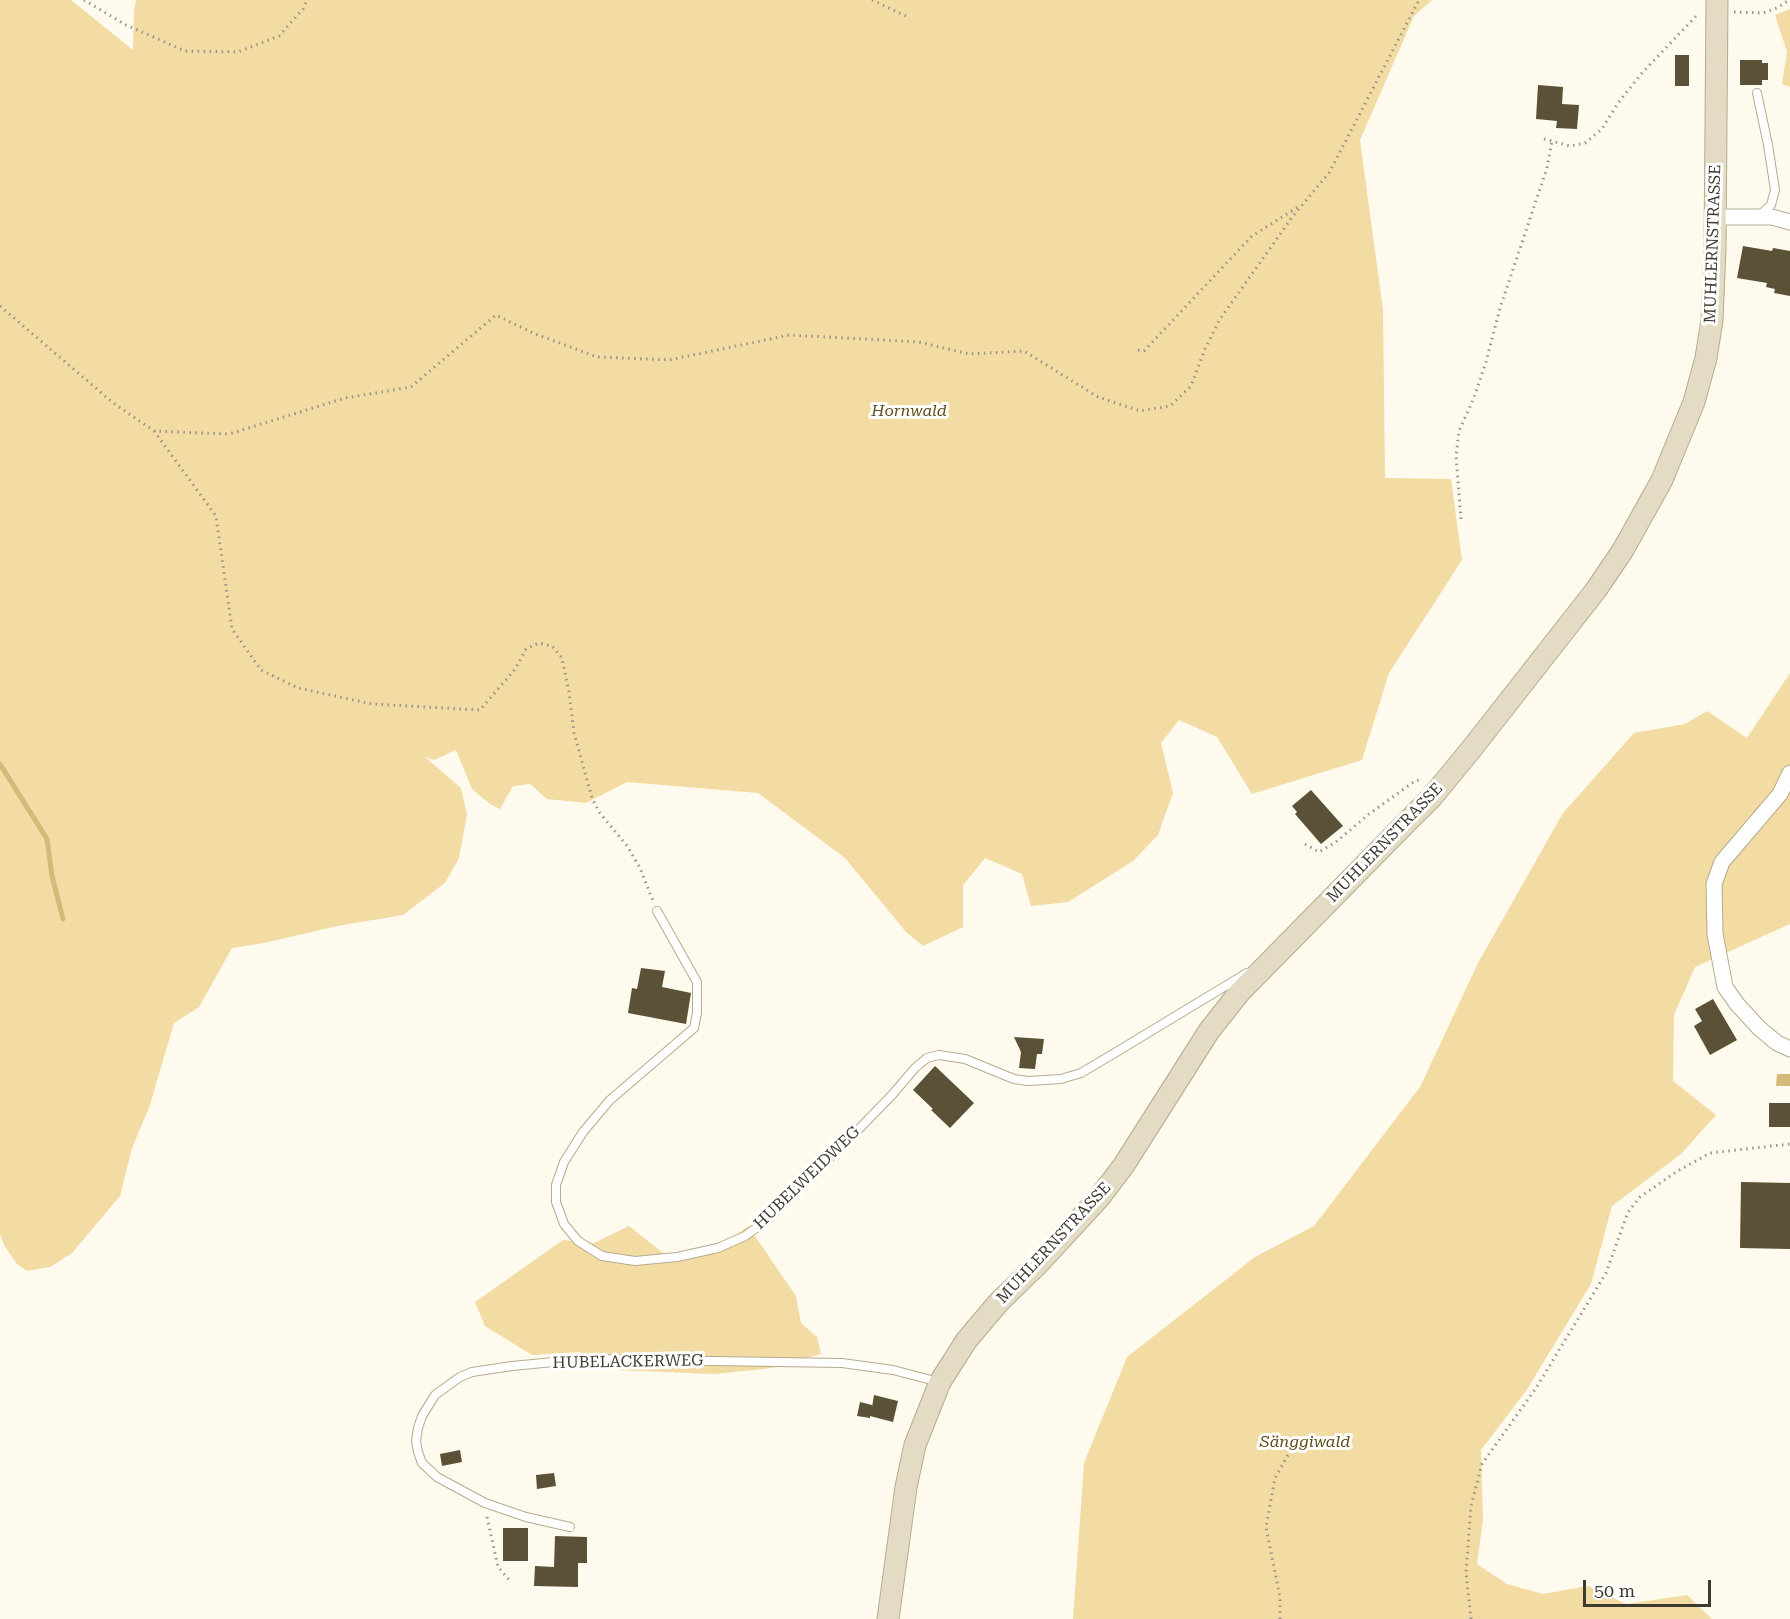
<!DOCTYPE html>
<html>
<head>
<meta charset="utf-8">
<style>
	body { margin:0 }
	#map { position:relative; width:1790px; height:1619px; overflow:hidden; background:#fefaed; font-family:"Roboto Serif",serif }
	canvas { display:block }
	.scale { position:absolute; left:1583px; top:1580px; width:128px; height:27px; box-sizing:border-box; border:3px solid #3f3a2e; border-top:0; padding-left:8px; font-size:18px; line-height:21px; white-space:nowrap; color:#3f3a2e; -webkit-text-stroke:4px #fff; paint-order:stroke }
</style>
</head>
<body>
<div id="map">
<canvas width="1790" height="1619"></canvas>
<div class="scale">50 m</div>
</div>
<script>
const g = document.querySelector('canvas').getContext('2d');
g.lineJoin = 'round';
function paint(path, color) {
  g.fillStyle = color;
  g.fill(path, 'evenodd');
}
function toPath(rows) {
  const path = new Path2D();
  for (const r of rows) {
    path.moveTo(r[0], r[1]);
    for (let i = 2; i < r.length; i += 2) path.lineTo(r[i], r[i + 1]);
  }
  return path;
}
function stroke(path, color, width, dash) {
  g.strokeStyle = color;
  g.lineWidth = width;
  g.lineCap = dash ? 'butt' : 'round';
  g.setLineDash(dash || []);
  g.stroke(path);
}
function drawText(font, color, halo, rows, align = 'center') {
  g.font = font + ' "Roboto Serif",serif';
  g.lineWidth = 6;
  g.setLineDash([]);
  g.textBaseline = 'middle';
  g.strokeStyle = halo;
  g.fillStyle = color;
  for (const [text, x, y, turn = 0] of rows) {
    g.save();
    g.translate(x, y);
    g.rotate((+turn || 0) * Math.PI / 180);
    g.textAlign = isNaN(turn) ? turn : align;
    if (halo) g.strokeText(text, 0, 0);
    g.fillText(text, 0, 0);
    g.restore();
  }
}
const green = toPath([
	[0,0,71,0,133,50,134,11,136,0,1432,0,1414,16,1360,140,1383,310,1385,478,1451,479,1462,560,1389,673,1362,760,1252,794,1217,737,1179,720,1161,743,1173,793,1158,835,1133,861,1068,902,1031,906,1022,874,985,858,963,885,963,927,923,946,906,932,845,858,758,793,627,782,586,803,547,799,530,784,513,786,500,809,490,804,472,789,456,750,434,760,425,757,461,788,467,814,459,858,445,883,403,915,337,926,264,943,232,948,199,1007,174,1023,149,1108,132,1148,120,1196,72,1253,50,1267,27,1271,17,1264,4,1245,0,1234],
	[1790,9,1790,87,1782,84,1787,52,1775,15],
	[1790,673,1790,924,1695,967,1674,1015,1673,1081,1716,1115,1681,1154,1612,1206,1591,1284,1526,1391,1481,1450,1483,1520,1477,1564,1507,1584,1543,1594,1588,1586,1626,1604,1687,1595,1712,1619,1073,1619,1084,1463,1127,1357,1255,1257,1314,1226,1420,1087,1478,963,1563,813,1634,733,1685,724,1707,711,1747,738],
	[629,1226,668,1257,711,1254,748,1226,796,1296,801,1323,817,1337,821,1354,772,1368,715,1374,615,1370,580,1352,532,1355,485,1326,475,1302,563,1240,594,1243]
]);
const water = toPath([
	[1777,1074,1790,1074,1790,1086,1776,1086]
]);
const stream = toPath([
	[0,764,47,839,52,876,63,919]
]);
const building = toPath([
	[1675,55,1689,55,1689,86,1675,86],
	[1740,60,1762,60,1762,63,1768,63,1768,80,1762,80,1762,85,1740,85],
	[1538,85,1563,87,1562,104,1579,105,1577,129,1556,128,1557,121,1536,119],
	[1743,246,1772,251,1773,248,1790,251,1790,296,1774,293,1775,289,1766,287,1767,283,1737,278],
	[1311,790,1343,826,1321,844,1295,814,1297,812,1292,806],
	[641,968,665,971,662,987,691,993,686,1024,628,1013,632,988,637,989],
	[1713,999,1737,1040,1710,1055,1694,1026,1702,1021,1695,1009],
	[1014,1037,1044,1039,1042,1054,1037,1054,1035,1069,1019,1068,1021,1052],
	[935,1066,974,1103,950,1128,931,1110,933,1109,913,1090],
	[1769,1103,1790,1103,1790,1127,1769,1127],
	[1741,1182,1790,1183,1790,1249,1740,1248],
	[874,1395,898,1401,893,1422,870,1416,870,1418,857,1416,860,1402,872,1405,872,1407],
	[460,1450,462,1462,442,1466,440,1454],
	[554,1473,556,1486,537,1489,536,1475],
	[503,1528,528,1528,528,1561,503,1561],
	[555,1536,587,1537,587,1563,578,1563,578,1587,534,1586,535,1566,554,1567]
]);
const path = toPath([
	[84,0,126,25,185,51,238,52,279,36,303,9,307,0],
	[872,0,908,17],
	[1734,12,1763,13,1777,8,1789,0],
	[1544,139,1570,146,1585,143,1602,129,1618,103,1642,73,1699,13],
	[0,306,112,402,154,431,229,434,345,398,411,387,496,315,533,333,597,357,669,360,789,335,919,342,969,354,1024,351,1098,397,1140,411,1170,406,1191,386,1205,349,1220,319,1293,216,1329,173,1419,0],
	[1138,350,1144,351,1252,236,1298,207],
	[154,431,216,516,232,629,261,670,298,688,372,704,480,710,516,668,526,649,539,643,552,646,562,658,569,692,574,733,592,798,599,812,628,847,640,868,653,901],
	[1461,519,1456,456,1459,431,1473,400,1486,362,1500,308,1547,168,1552,141],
	[1305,844,1319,852,1336,842,1369,814,1415,781,1423,779],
	[487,1517,498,1567,511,1582],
	[1280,1619,1280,1597,1266,1527,1275,1478,1288,1455],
	[1471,1619,1466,1572,1471,1506,1482,1464,1536,1388,1606,1273,1628,1212,1640,1197,1676,1172,1710,1153,1790,1144]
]);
const lane = toPath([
	[1757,93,1768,145,1775,190,1771,205,1759,216],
	[657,911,697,982,697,1013,694,1028,610,1100,583,1132,564,1162,556,1185,556,1202,564,1224,578,1241,602,1256,635,1261,677,1257,718,1248,745,1236,766,1221,854,1134,892,1095,915,1068,927,1058,939,1055,965,1059,1014,1079,1028,1081,1061,1079,1081,1073,1108,1057,1247,973],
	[570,1527,526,1517,485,1503,437,1477,422,1463,418,1452,416,1441,418,1428,422,1416,435,1395,460,1377,472,1372,512,1366,585,1359,842,1363,893,1370,939,1382]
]);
const street = toPath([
	[1716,217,1772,217,1790,222],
	[1790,773,1780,794,1722,862,1714,884,1715,934,1725,987,1737,1004,1759,1028,1777,1043,1790,1049]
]);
const secondary = toPath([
	[888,1619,906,1487,915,1445,940,1382,966,1341,998,1303,1040,1262,1099,1198,1124,1165,1209,1031,1239,993,1408,821,1432,797,1473,747,1596,590,1623,550,1662,480,1694,402,1706,358,1712,320,1715,249,1717,0]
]);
const streetNames = [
	["MUHLERNSTRASSE",1713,244,-88],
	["MUHLERNSTRASSE",1385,843,-46],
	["HUBELWEIDWEG",807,1178,-44],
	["MUHLERNSTRASSE",1054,1243,-47],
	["HUBELACKERWEG",628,1362,-1]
];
const parkNames = [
	["Hornwald",909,411],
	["Sänggiwald",1305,1442]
];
paint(green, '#f2dca4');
paint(water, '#d3ba78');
stroke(stream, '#d3ba78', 5);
paint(building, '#5b5136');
stroke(lane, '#b6ab8d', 10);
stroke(street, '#b6ab8d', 17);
stroke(secondary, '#b6ab8d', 23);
stroke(path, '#999488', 3, [1.5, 4.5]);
stroke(lane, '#fff', 8);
stroke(street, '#fff', 15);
stroke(secondary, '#e3dbc4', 21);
drawText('16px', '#3f3a2e', '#fff', streetNames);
drawText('italic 16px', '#5e4c19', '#fff', parkNames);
</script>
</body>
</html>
